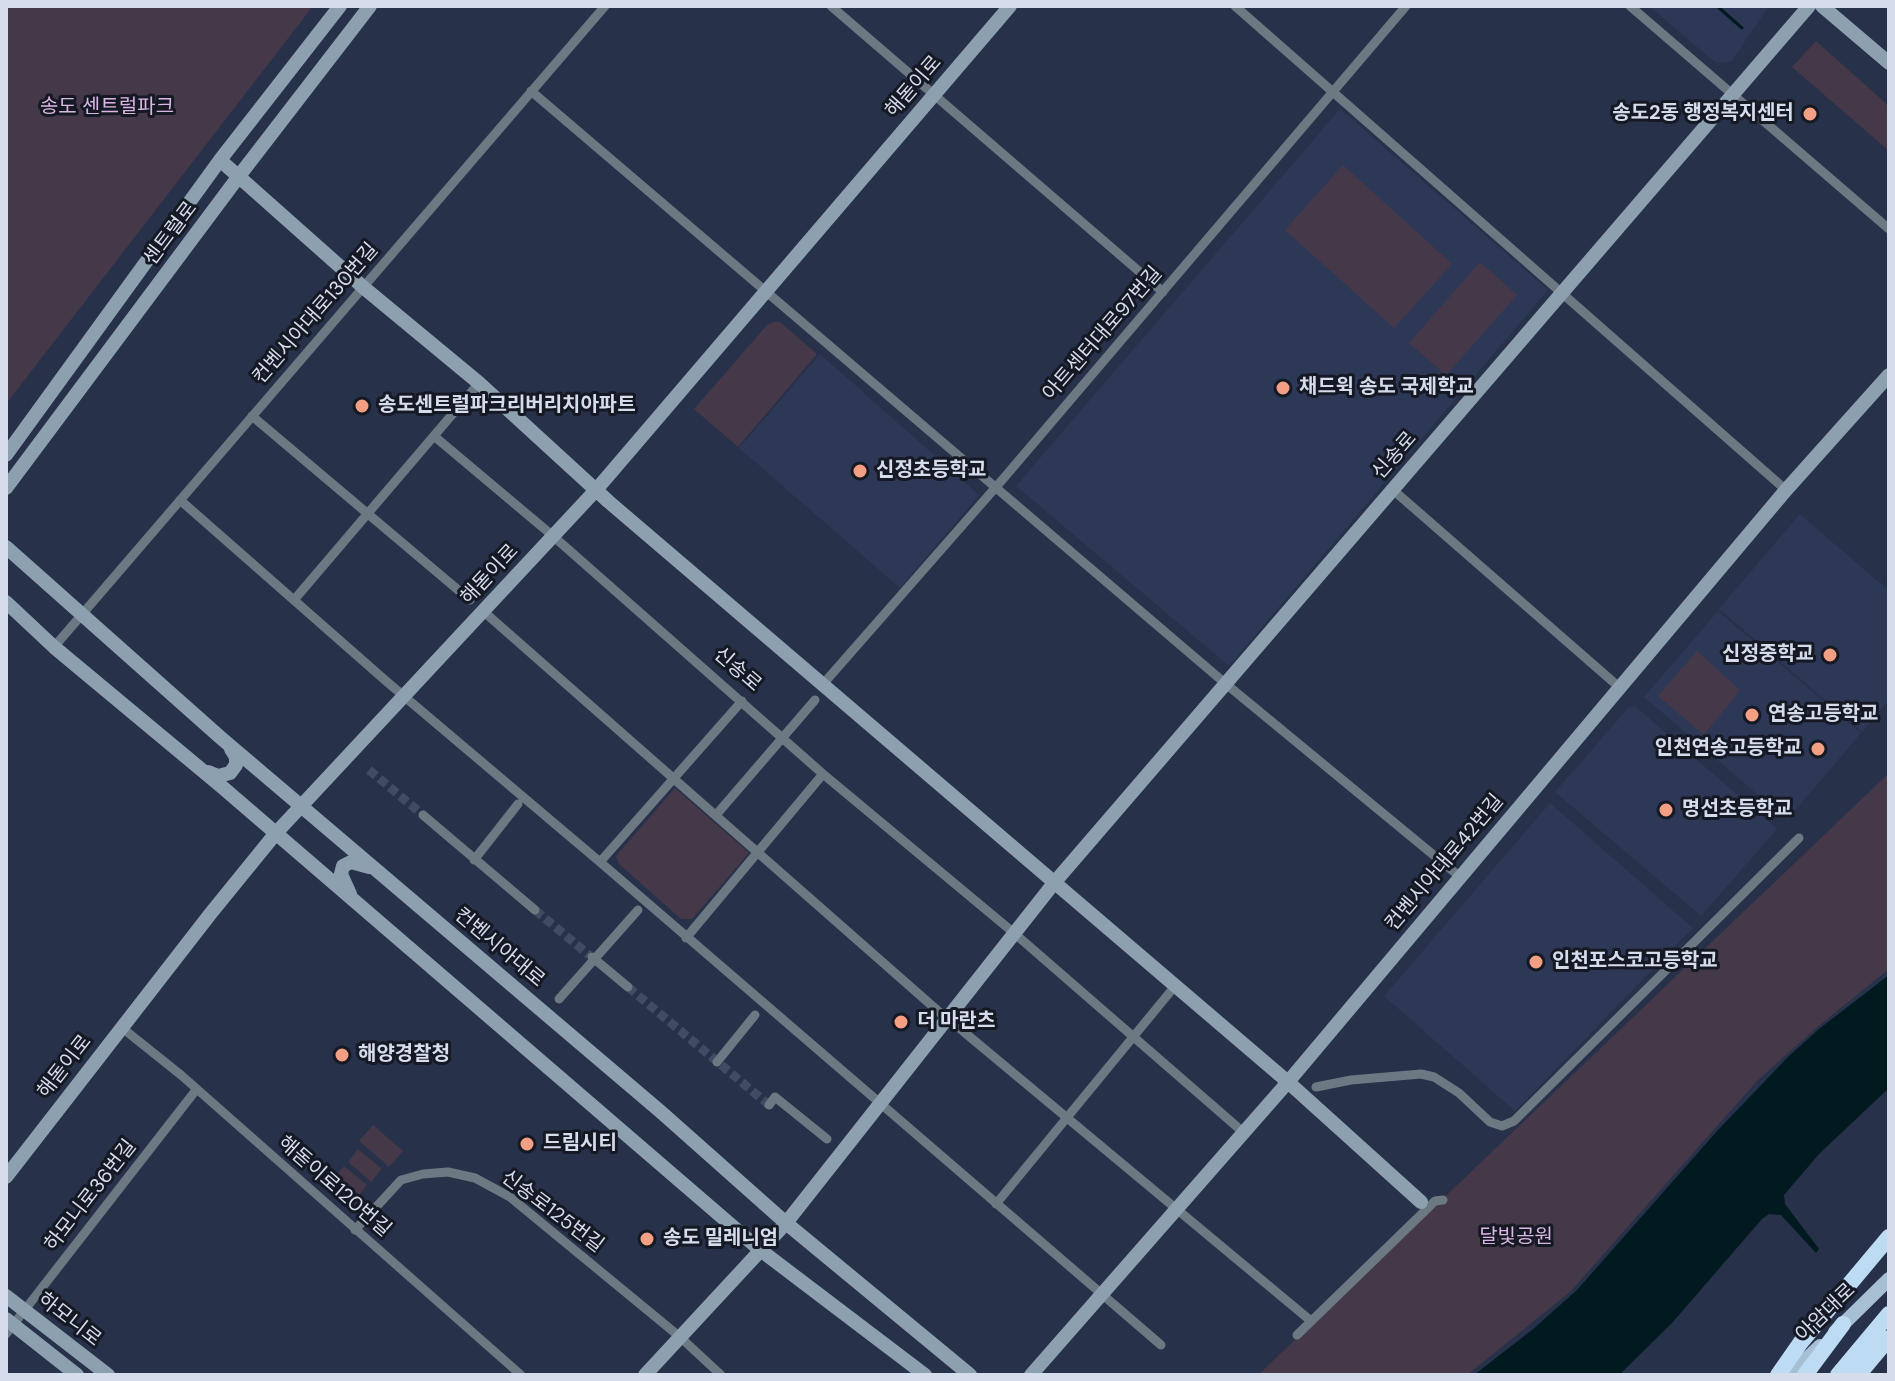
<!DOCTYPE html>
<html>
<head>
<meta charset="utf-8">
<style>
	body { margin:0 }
	#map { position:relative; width:1895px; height:1381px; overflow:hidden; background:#273149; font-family:"DM Sans",sans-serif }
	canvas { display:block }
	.frame { position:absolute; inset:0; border:8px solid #d5dcec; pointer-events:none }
</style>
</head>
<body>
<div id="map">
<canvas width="1895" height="1381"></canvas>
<div class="frame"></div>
</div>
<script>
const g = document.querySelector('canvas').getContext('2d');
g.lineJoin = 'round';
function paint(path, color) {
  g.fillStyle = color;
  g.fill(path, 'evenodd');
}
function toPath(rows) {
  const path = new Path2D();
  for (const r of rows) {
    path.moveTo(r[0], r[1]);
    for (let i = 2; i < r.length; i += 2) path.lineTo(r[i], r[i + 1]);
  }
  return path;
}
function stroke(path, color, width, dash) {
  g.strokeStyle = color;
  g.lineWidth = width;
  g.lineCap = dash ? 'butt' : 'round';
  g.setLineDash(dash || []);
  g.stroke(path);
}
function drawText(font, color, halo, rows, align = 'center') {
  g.font = font + ' "DM Sans","Noto Sans KR",sans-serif';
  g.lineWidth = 6;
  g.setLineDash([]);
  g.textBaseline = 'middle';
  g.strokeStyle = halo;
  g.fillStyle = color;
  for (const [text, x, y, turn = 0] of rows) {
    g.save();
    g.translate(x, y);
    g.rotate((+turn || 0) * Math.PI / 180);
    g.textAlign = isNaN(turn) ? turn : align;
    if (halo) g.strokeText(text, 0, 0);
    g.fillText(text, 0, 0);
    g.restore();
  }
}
const built = toPath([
	[1649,6,1769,6,1731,62,1716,63],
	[1340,109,1548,290,1229,666,1016,486],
	[820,354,979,495,900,588,739,448],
	[1800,514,1889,591,1889,700,1862,732,1719,609],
	[1718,611,1861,733,1787,820,1644,697],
	[1635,706,1777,829,1701,916,1555,792,1629,707],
	[1550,803,1693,928,1515,1111,1384,996]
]);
const green = toPath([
	[10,6,313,6,6,404,6,13],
	[1816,41,1889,106,1889,151,1792,67],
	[1343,165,1452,264,1394,328,1285,230],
	[1480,262,1517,295,1446,375,1409,343],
	[774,322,780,322,817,354,738,447,694,409,767,325],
	[1697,651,1740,690,1704,735,1658,696],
	[1889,773,1889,969,1815,1029,1757,1081,1570,1292,1467,1375,1258,1375],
	[675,788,749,853,692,919,681,919,619,864,616,856],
	[373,1125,403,1151,389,1167,359,1141],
	[358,1149,382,1169,371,1182,348,1162],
	[344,1166,367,1185,359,1195,336,1176]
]);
const water = toPath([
	[1889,975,1889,1088,1819,1154,1784,1195,1785,1204,1819,1249,1816,1253,1781,1215,1769,1214,1762,1219,1672,1323,1619,1375,1474,1375,1532,1330,1577,1290,1718,1130,1789,1056,1819,1029]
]);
const stream = toPath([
	[1717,6,1742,28]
]);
const streetTunnel = toPath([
	[369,770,423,815],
	[535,910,589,955],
	[628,987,769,1105]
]);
const street = toPath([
	[831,6,1163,292],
	[1235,6,1786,490],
	[1630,6,1889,229],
	[531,91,1226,684,1459,876],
	[252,416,470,600],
	[434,436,553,536,823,774,1014,933,1243,1132],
	[1392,489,1619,687],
	[180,500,386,681,600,862,1161,1345],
	[294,600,479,383],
	[483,611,946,1018],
	[54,647,605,6],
	[824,683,1003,479,1406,6],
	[423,815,535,910],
	[716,815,815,700],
	[474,860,518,804],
	[600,862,742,701],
	[686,938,823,774],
	[592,957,628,987],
	[559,999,638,910],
	[121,1027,181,1075,521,1375],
	[958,1027,1311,1321],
	[717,1062,755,1015],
	[1316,1087,1351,1080,1421,1074,1434,1077,1459,1093,1490,1122,1502,1126,1514,1121,1799,838],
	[769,1105,775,1097,827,1139],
	[996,1204,1175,986],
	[355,1230,401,1180,423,1174,448,1172,475,1178,510,1197,680,1337,721,1375],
	[6,1334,196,1090],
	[1297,1335,1435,1201,1443,1200]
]);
const secondary = toPath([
	[1822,6,1889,63],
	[220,160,363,287,479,383,609,502,1288,1082,1421,1202],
	[6,455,220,160,340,6],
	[6,488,239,176,370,6],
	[6,547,221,738,661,1112,786,1223,970,1375],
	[6,602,54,647,221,786,759,1249,925,1375],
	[208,772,218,776,230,773,236,765,236,757,231,749],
	[350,894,341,874,343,866,351,862,369,867],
	[6,1177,211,913,276,833,596,490,1010,6],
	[6,1296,108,1375],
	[6,1319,77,1375],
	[645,1375,786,1223,1054,883,1809,6],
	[1031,1375,1288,1082,1786,490,1889,375]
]);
const primary = toPath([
	[1835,1332,1889,1279],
	[1790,1375,1820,1346]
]);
const highway = toPath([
	[1778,1375,1801,1342,1889,1237],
	[1805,1375,1843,1324],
	[1838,1375,1889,1314],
	[1858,1375,1889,1338]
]);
const markers = [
	[1810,114,8,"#f39f84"],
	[1283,388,8,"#f39f84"],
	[362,406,8,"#f39f84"],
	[860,471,8,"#f39f84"],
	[1830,655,8,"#f39f84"],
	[1752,715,8,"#f39f84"],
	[1818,749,8,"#f39f84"],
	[1666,810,8,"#f39f84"],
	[1536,962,8,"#f39f84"],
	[901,1022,8,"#f39f84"],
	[342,1055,8,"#f39f84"],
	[527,1144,8,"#f39f84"],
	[647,1239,8,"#f39f84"]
];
const streetNames = [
	["해돋이로",914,87,-49],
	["센트럴로",171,234,-53],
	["컨벤시아대로130번길",316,314,-49],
	["아트센터대로97번길",1103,334,-49],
	["신송로",1395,456,-49],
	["해돋이로",490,575,-47],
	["신송로",737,670,41],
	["컨벤시아대로42번길",1445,863,-50],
	["컨벤시아대로",499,948,40],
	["해돋이로",65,1067,-52],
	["해돋이로120번길",334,1187,41],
	["하모니로36번길",91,1196,-52],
	["신송로125번길",552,1212,37],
	["아암대로",1826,1313,-44],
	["하모니로",69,1320,38]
];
const parkNames = [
	["송도 센트럴파크",107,108],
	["달빛공원",1516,1238]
];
const poiNames = [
	["송도2동 행정복지센터",1794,114,"right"],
	["채드윅 송도 국제학교",1299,388],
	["송도센트럴파크리버리치아파트",378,406],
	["신정초등학교",876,471],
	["신정중학교",1814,655,"right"],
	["연송고등학교",1768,715],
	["인천연송고등학교",1802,749,"right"],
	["명선초등학교",1682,810],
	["인천포스코고등학교",1552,962],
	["더 마란츠",917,1022],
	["해양경찰청",358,1055],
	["드림시티",543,1144],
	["송도 밀레니엄",663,1239]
];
paint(built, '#2d3857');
paint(green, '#453848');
paint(water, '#001a20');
stroke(stream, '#001a20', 3);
stroke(streetTunnel, '#414b61', 9, [9, 4.5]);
stroke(street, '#6c7882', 9);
stroke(secondary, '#8da0b0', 14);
stroke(primary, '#a6bfd3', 14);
stroke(highway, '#bddbf3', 16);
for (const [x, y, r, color] of markers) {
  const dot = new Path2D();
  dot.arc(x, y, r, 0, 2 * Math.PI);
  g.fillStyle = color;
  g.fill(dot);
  stroke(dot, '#151924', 3);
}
drawText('20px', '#d5dcec', '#151924', streetNames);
drawText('20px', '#dbb5e4', '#151924', parkNames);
drawText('bold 20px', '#d5dcec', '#151924', poiNames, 'left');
</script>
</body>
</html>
